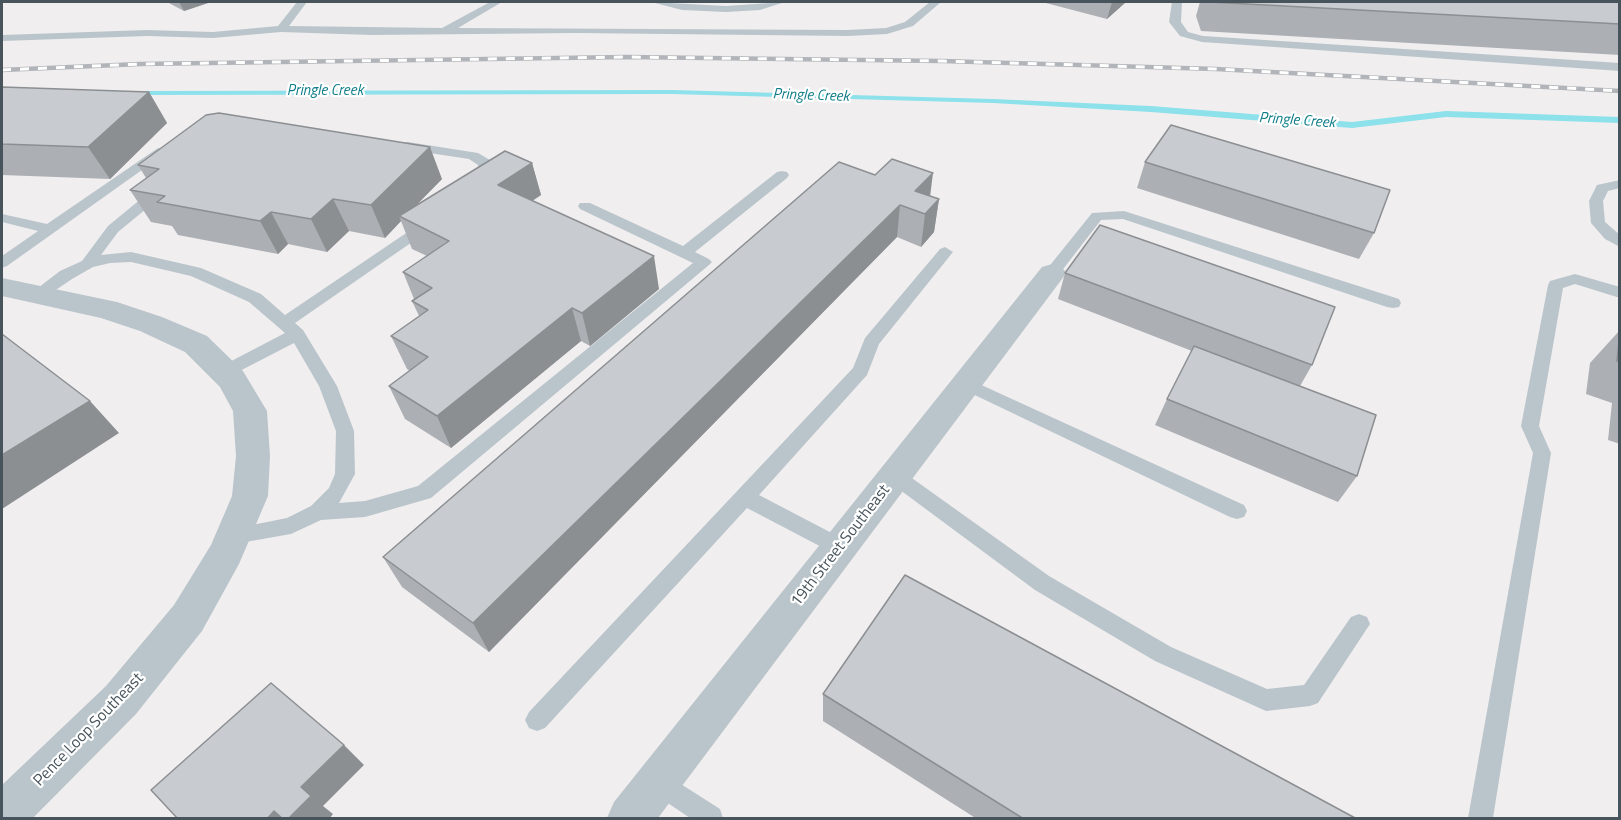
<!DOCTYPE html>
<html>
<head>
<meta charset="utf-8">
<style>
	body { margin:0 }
	#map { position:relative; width:1621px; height:820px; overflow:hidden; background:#f1eeef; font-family:"Titillium Web",sans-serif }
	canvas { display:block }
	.frame { position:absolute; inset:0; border:3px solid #47545c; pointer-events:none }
</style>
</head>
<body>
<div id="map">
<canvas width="1621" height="820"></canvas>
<div class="frame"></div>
</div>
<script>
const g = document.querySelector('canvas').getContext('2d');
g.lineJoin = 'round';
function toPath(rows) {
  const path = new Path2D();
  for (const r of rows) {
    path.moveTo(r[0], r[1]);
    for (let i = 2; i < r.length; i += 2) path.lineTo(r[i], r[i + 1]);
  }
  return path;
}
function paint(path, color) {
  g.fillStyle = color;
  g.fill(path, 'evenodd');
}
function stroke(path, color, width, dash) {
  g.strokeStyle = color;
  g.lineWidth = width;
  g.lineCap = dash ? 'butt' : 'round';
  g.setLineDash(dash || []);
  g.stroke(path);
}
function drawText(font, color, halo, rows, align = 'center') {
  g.font = font + ' "Titillium Web",sans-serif';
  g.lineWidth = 4.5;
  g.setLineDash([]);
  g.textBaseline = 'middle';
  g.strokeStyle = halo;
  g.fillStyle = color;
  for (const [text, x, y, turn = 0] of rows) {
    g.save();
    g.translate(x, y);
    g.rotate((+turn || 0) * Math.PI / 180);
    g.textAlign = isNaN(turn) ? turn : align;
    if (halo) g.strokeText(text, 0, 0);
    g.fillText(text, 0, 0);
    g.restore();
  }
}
const stream = toPath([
	[672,90,993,99,1151,106,1352,122,1446,111,1620,117,1620,123,1446,117,1352,128,1151,112,993,103,672,94,135,95,131,93,135,91,672,90]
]);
const lane = toPath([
	[297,2,307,2,289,26,442,28,490,2,502,2,458,28,848,30,886,28,905,22,930,2,941,2,913,26,887,34,848,36,577,33,372,35,281,32,213,38,147,36,2,41,2,35,147,30,213,32,278,26,297,2],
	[651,2,726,6,785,2,760,10,726,12,682,10,651,2],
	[1172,2,1182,2,1181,22,1188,32,1203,36,1620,63,1620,71,1202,42,1180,36,1169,22,1172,2],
	[408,142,478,153,490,160,492,171,480,188,470,188,468,185,478,171,478,165,469,159,403,149,401,146,403,143,408,142],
	[158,148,163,149,165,152,163,155,7,266,2,268,2,256,38,231,2,222,2,214,47,224,158,148],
	[782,171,787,172,789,175,787,178,695,252,709,259,712,262,709,265,431,498,365,517,321,520,291,534,234,544,227,542,224,536,227,530,287,518,311,506,329,488,335,474,336,431,319,386,294,343,230,376,224,378,218,376,215,372,218,368,285,333,249,302,191,276,131,262,110,263,93,267,72,279,44,298,32,298,30,294,60,271,82,261,108,226,153,189,158,188,165,192,163,195,118,232,101,255,131,252,201,268,261,294,285,315,421,223,431,223,433,226,431,229,295,323,303,330,337,386,354,431,355,474,339,503,365,501,418,486,693,263,580,209,578,206,580,203,590,203,683,246,777,172,782,171],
	[1620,180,1620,188,1608,191,1603,201,1605,222,1620,235,1620,247,1605,239,1591,223,1589,201,1597,185,1620,180],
	[1124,211,1399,299,1401,303,1399,307,1393,308,1387,307,1123,219,1101,220,1057,277,1047,277,1044,273,1047,269,1092,213,1124,211],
	[945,247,953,252,879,344,867,375,759,495,847,541,850,547,847,553,840,556,833,553,747,508,545,728,537,731,529,728,525,720,529,712,853,368,865,338,940,249,945,247],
	[1575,274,1620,287,1620,298,1575,284,1563,288,1539,426,1551,453,1493,818,1468,818,1533,453,1521,426,1548,285,1550,281,1575,274],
	[966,378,1244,505,1247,511,1244,517,1237,519,1230,517,960,388,957,384,960,380,966,378],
	[895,468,902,471,1049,576,1171,647,1267,689,1304,685,1351,617,1359,614,1367,617,1370,624,1318,703,1310,706,1266,711,1155,661,1035,590,888,481,885,476,888,471,895,468],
	[659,770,720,809,723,818,690,818,650,791,647,782,650,773,659,770]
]);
const street = toPath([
	[1052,264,1062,267,1066,273,1062,279,658,818,607,818,614,802,1042,267,1052,264],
	[2,278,117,302,162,317,207,336,243,371,267,411,270,456,268,496,239,564,202,631,136,714,33,818,2,818,2,785,106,686,174,605,211,545,232,496,236,456,233,411,220,387,185,352,140,331,101,318,2,296,2,278]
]);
const rail = toPath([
	[2,70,140,64,627,57,942,61,1216,69,1620,91]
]);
const wall = toPath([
	[167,2,211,2,184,11],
	[1042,2,1126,2,1107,19],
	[1200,2,1620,2,1620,55,1201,31,1196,16],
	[2,87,149,92,167,123,110,179,2,175],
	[839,162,939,199,934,232,921,247,897,237,489,652,402,587,383,557],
	[1145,162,1374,233,1359,259,1137,188],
	[532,163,541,195,532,201,659,289,590,346,581,341,451,448,405,419,389,386,410,371,407,369,391,336,419,316,412,301,414,299,403,272,427,256,412,249,401,221,385,238,349,231,327,252,288,244,278,254,178,235,172,226,151,222,130,190,146,178,138,165,442,179,416,205],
	[1065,273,1312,365,1300,386,1357,476,1338,502,1155,425,1167,399,1192,351,1058,299],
	[1620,330,1620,444,1608,440,1612,403,1586,394,1590,363],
	[823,694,1357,819,977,819,823,721]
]);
const shadedWall = toPath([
	[179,2,211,2,184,11],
	[1112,2,1126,2,1107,19],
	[149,92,167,123,110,179,88,147],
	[430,147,442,179,404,218,399,216,401,221,385,238,371,205],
	[532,163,541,195,508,217,498,185],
	[933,173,929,205,915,191],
	[333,199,349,231,327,252,311,219],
	[939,199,934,232,921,247,925,214],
	[900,205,897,237,489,652,473,623],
	[271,212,288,244,278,254,260,221],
	[654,256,659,289,590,346,582,313],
	[572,308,581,341,451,448,437,416],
	[90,401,119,433,2,509,2,455],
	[344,745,364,765,323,806,333,814,329,819,288,819,301,787],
	[274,811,285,819,267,819]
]);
const building = toPath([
	[1210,2,1620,2,1620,24,1210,2],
	[2,87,149,92,88,147,2,144,2,87],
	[219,113,430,147,371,205,333,199,311,219,271,212,260,221,157,202,165,196,130,190,159,169,138,165,206,115,219,113],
	[1171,125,1390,190,1374,233,1145,162,1171,125],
	[505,151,532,163,498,185,654,256,582,313,572,308,437,416,389,386,428,357,391,336,428,310,412,301,432,288,403,272,449,241,399,216,505,151],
	[892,159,933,173,915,191,939,199,925,214,900,205,473,623,383,557,839,162,875,175,892,159],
	[1100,225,1335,307,1312,365,1065,273,1100,225],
	[1620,331,1620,362,1617,361,1620,331],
	[2,334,90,401,2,455,2,334],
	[1194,346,1376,415,1357,476,1167,399,1194,346],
	[905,575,1357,819,1024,819,823,694,905,575],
	[271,683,344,745,301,787,311,796,288,819,283,819,274,811,267,819,178,819,151,790,271,683]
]);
const farWaternames = [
	["Pringle Creek",325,91],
	["Pringle Creek",811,96,2],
	["Pringle Creek",1297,121,4]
];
const streetNames = [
	["19th Street Southeast",841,546,-52],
	["Pence Loop Southeast",89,730,-46]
];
paint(stream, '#8ce1ea');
paint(lane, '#bac5cb');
paint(street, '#bac5cb');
stroke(rail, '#b1b5b9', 4.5);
stroke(rail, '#fff', 3, [9]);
paint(wall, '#acafb4');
paint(shadedWall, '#8c8f92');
paint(building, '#c8ccd1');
stroke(building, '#8c8f92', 1.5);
drawText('italic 15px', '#0f7d88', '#fff', farWaternames);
drawText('16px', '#47545c', '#fff', streetNames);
</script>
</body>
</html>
